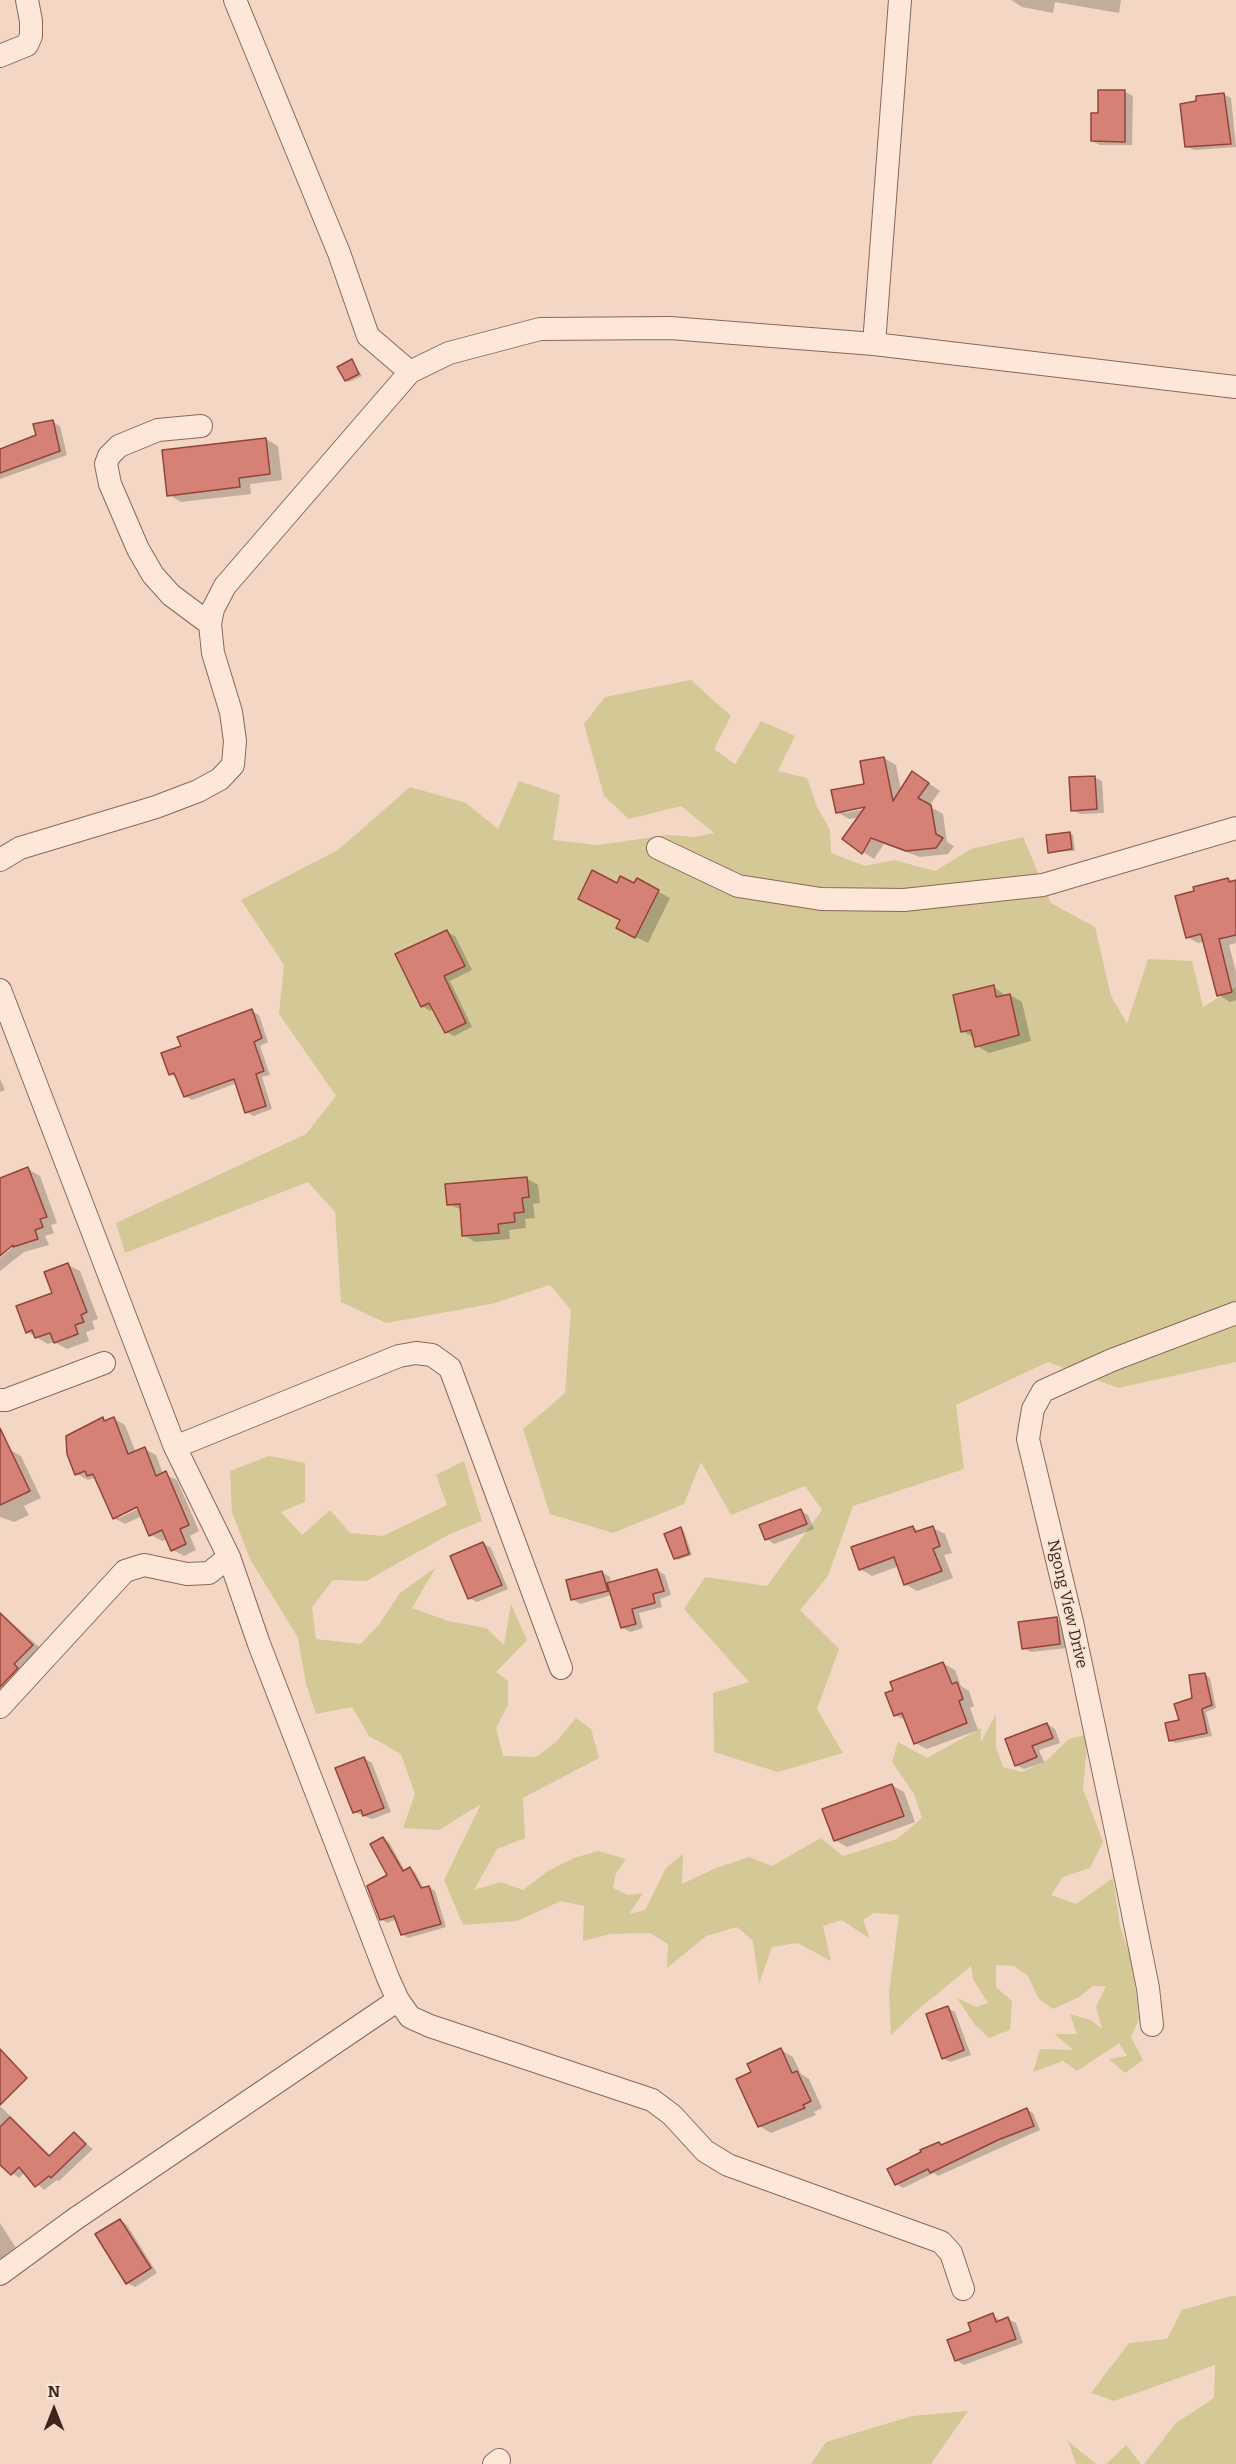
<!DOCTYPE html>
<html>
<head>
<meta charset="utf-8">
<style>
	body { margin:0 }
	#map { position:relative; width:1236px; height:2464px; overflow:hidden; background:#f3d7c4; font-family:Bitter,serif }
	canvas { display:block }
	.north { position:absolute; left:24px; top:2380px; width:60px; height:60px; -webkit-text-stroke:4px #f9e4d4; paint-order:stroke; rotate:0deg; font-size:16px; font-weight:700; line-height:24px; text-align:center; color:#3f241d }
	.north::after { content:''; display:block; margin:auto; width:21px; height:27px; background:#3f241d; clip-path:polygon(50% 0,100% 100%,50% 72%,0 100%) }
</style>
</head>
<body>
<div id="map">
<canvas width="1236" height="2464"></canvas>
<div class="north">N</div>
</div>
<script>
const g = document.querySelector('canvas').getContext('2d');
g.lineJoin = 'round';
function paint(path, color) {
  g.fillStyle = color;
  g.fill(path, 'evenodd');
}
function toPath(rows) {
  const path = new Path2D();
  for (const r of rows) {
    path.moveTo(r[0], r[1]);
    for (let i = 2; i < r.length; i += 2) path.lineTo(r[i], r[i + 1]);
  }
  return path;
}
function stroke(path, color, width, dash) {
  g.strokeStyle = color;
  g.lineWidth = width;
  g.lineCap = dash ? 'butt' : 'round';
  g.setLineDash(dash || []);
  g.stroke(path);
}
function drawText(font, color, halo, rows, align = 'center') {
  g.font = font + ' Bitter,serif';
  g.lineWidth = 4.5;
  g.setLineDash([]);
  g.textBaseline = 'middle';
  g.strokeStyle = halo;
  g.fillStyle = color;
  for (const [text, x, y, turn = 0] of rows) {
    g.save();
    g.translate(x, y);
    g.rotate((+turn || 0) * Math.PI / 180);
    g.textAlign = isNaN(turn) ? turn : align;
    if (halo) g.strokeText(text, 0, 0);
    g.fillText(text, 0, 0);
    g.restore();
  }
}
const green = toPath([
	[691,680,731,716,714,749,735,764,761,721,795,736,778,771,807,778,817,807,830,830,831,853,865,866,894,860,935,871,971,849,1023,837,1051,903,1095,927,1111,996,1127,1024,1148,959,1192,961,1203,1007,1236,987,1236,1362,1118,1388,1048,1362,956,1405,964,1469,853,1506,828,1576,800,1610,839,1649,817,1709,843,1753,778,1772,714,1752,713,1693,749,1682,684,1609,705,1577,767,1586,822,1510,805,1486,731,1515,701,1462,684,1504,613,1533,550,1514,523,1429,565,1393,571,1310,550,1285,491,1304,386,1323,341,1302,335,1212,308,1182,125,1253,116,1223,306,1134,336,1096,279,1014,284,965,241,900,338,850,410,787,466,803,498,829,519,781,560,795,553,840,598,845,668,835,694,837,714,833,681,806,629,819,604,796,584,724,605,697],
	[269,1456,305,1463,305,1502,281,1512,302,1535,330,1510,350,1533,383,1536,447,1505,436,1475,464,1461,482,1521,450,1534,366,1581,333,1580,312,1607,316,1639,361,1644,380,1623,400,1593,436,1567,412,1608,448,1621,486,1628,504,1645,511,1604,527,1640,496,1672,508,1681,508,1705,496,1728,503,1756,536,1757,556,1742,576,1718,591,1729,599,1758,523,1798,525,1838,497,1849,474,1890,501,1882,523,1890,548,1871,574,1858,598,1851,626,1859,616,1873,613,1888,628,1895,643,1893,629,1914,645,1910,666,1868,683,1854,682,1884,716,1868,749,1857,772,1866,821,1838,843,1856,897,1839,922,1818,914,1794,892,1762,898,1742,927,1758,981,1728,981,1742,996,1714,996,1747,1003,1767,1022,1772,1047,1760,1069,1739,1088,1734,1083,1789,1103,1842,1090,1868,1063,1877,1051,1895,1076,1904,1113,1878,1120,1926,1133,1965,1139,2019,1131,2037,1143,2060,1125,2073,1109,2059,1127,2056,1119,2043,1077,2071,1063,2061,1033,2072,1040,2049,1073,2050,1055,2034,1077,2034,1070,2014,1091,2020,1102,2029,1096,2007,1106,1986,1093,1986,1079,1997,1053,2009,1039,1999,1028,1976,1014,1966,996,1965,996,1987,1012,2001,1010,2030,989,2038,975,2025,957,1998,976,2007,988,2003,973,1979,971,1966,914,2013,891,2035,889,1993,899,1915,874,1913,863,1920,870,1939,842,1920,823,1926,831,1961,798,1943,772,1947,759,1984,753,1941,737,1927,706,1936,667,1968,668,1944,650,1933,610,1934,583,1941,584,1906,561,1901,517,1921,463,1925,444,1880,481,1804,439,1830,403,1828,415,1794,401,1754,369,1736,352,1707,316,1714,306,1684,298,1638,250,1559,232,1512,230,1471],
	[1231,2296,1236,2296,1236,2464,1144,2464,1176,2423,1214,2398,1215,2365,1114,2401,1091,2393,1129,2343,1167,2339,1182,2310],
	[968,2411,931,2464,811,2464,826,2442,912,2416],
	[1068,2441,1096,2464,1076,2464],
	[1126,2445,1141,2464,1106,2464]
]);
const shadow = toPath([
	[1011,0,1121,0,1119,13,1055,2,1053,13,1022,7],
	[1099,92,1125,92,1133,96,1132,145,1100,145,1092,141,1099,115],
	[1223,94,1231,98,1236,147,1194,150,1186,146],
	[352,361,362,376,349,382,346,380],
	[53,422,60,426,67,455,0,479,0,451,37,436],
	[266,439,278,446,282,480,250,484,251,494,181,502,169,495],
	[884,758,896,765,901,791,924,780,940,791,929,806,943,814,947,842,954,846,948,854,920,857,884,844,874,859,863,852,861,817,849,819,837,812,866,786],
	[873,805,873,807,845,813,845,810],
	[1094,777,1102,781,1104,813,1080,814,1072,810],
	[1070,833,1073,835,1075,851,1050,852],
	[1228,879,1236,881,1236,943,1229,945,1236,972,1236,1000,1230,1002,1219,995,1204,942,1198,943,1187,937],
	[637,880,670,898,648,943,630,934,622,920,618,885,635,885],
	[447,932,455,936,472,970,450,981,472,1027,454,1036,446,1032,434,1009,430,1011,422,1006],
	[994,987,1006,996,1010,995,1022,1002,1031,1041,989,1053,977,1046,975,1038,962,1031],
	[252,1011,259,1015,268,1042,260,1046,270,1075,262,1077,272,1109,253,1116,247,1112,237,1083,192,1100,185,1096,177,1078,170,1074,183,1047],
	[0,1079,5,1090,0,1092],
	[28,1169,40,1176,57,1223,51,1225,54,1233,45,1236,49,1245,24,1252,0,1271,0,1258,19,1242,18,1239,0,1254,0,1204],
	[526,1178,538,1185,540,1203,533,1204,535,1218,525,1219,526,1228,509,1230,510,1239,475,1242,464,1235,462,1210,448,1204],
	[68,1265,80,1271,98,1319,92,1321,95,1329,86,1332,89,1341,67,1349,54,1342,48,1344,27,1332,53,1294],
	[103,1419,107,1421,114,1419,125,1425,136,1453,145,1449,156,1455,163,1474,177,1480,199,1531,190,1536,196,1550,184,1556,173,1550,168,1539,162,1541,151,1535,142,1516,125,1524,114,1518,97,1480,94,1478,88,1480,77,1474],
	[143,1503,144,1506,119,1518,119,1514],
	[9,1449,21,1456,41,1498,24,1506,29,1515,14,1522,0,1517,0,1454],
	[801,1511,808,1515,814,1529,774,1544,767,1539],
	[913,1527,921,1532,933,1528,945,1534,952,1553,944,1555,953,1578,917,1591,905,1584,899,1566,872,1576,860,1569],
	[681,1529,684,1531,692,1555,678,1560,675,1558],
	[483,1543,491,1548,508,1589,477,1602,469,1598],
	[657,1570,665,1575,671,1595,660,1599,662,1607,639,1613,643,1628,630,1632,622,1627,612,1595,580,1604,572,1599,602,1572,610,1577,611,1584],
	[0,1612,48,1655,0,1708],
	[1057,1619,1064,1623,1067,1648,1031,1652,1023,1648],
	[943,1663,955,1670,961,1686,969,1691,974,1706,970,1708,978,1730,927,1749,915,1743,908,1722,895,1715],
	[1205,1674,1210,1678,1216,1708,1206,1712,1212,1736,1175,1743,1170,1740],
	[1047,1724,1055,1729,1060,1743,1039,1750,1044,1762,1024,1769,1016,1765],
	[364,1758,372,1763,391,1812,372,1819,354,1812],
	[892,1785,904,1792,915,1822,847,1847,835,1840],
	[383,1839,389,1842,405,1871,410,1869,415,1872,424,1889,429,1887,435,1891,446,1927,408,1938,402,1934,397,1919,387,1923,381,1919,389,1876],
	[948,2008,955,2012,971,2055,950,2062,943,2058],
	[781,2050,793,2057,801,2074,809,2079,822,2108,814,2112,816,2115,771,2133,759,2126,753,2073],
	[0,2106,51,2156,74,2134,93,2149,59,2181,57,2180,44,2190,25,2172,19,2178,0,2163],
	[1027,2109,1033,2113,1040,2130,938,2176,934,2173,903,2188,896,2184,939,2143,943,2145],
	[120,2220,127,2225,157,2273,135,2287,127,2283],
	[0,2223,16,2248,13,2250,16,2255,0,2268],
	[993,2315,1001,2321,1008,2319,1016,2323,1023,2343,964,2365,956,2360,973,2332]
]);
const building = toPath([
	[1098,90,1125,90,1125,142,1091,141,1091,113,1098,113,1098,90],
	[1224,93,1231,144,1185,147,1180,104,1196,101,1196,96,1224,93],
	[352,359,359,374,345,381,337,367,352,359],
	[53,420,60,451,0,473,0,449,36,435,33,424,53,420],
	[266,438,270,474,239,478,240,487,167,496,162,450,266,438],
	[884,757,893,801,912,771,929,783,918,798,931,805,936,834,943,838,936,848,906,851,871,838,862,854,842,839,865,807,836,813,831,790,864,784,860,761,884,757],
	[1095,776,1097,809,1071,811,1069,777,1095,776],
	[1070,832,1072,849,1048,853,1046,835,1070,832],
	[592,870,617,883,620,876,634,883,637,878,659,890,635,938,616,928,620,920,578,899,592,870],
	[1228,878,1229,882,1236,880,1236,935,1219,939,1232,992,1217,996,1201,934,1186,938,1175,896,1194,891,1193,887,1228,878],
	[447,930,465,966,444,976,466,1023,445,1033,429,1003,421,1007,395,954,447,930],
	[994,985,996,997,1010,994,1019,1035,975,1047,971,1030,961,1032,953,995,994,985],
	[252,1009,262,1038,254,1042,264,1071,256,1074,266,1106,245,1113,234,1079,184,1097,174,1073,169,1075,161,1053,181,1046,177,1037,252,1009],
	[28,1167,47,1217,40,1219,43,1227,35,1230,38,1239,13,1247,13,1245,0,1256,0,1178,28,1167],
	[527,1177,529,1197,522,1198,524,1212,514,1213,515,1222,498,1224,499,1233,462,1236,460,1204,447,1205,445,1184,527,1177],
	[68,1263,87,1312,81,1315,84,1322,75,1325,78,1334,54,1343,50,1333,35,1338,32,1330,26,1333,16,1306,52,1293,44,1272,68,1263],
	[103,1417,104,1421,114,1417,128,1454,145,1447,156,1476,166,1471,189,1525,180,1529,186,1544,171,1551,162,1530,149,1536,137,1507,113,1519,93,1474,87,1476,85,1471,75,1475,67,1454,66,1436,103,1417],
	[0,1428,30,1491,0,1505,0,1428],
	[801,1509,807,1524,765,1540,759,1525,801,1509],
	[913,1526,915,1532,933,1526,940,1546,933,1549,942,1571,904,1585,894,1557,859,1570,851,1547,913,1526],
	[681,1527,689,1554,674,1559,664,1534,681,1527],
	[483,1542,502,1585,468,1599,450,1556,483,1542],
	[657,1569,664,1591,653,1594,655,1603,632,1609,636,1624,621,1628,607,1583,657,1569],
	[602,1571,608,1591,571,1600,566,1580,602,1571],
	[0,1613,33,1645,14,1664,18,1668,0,1687,0,1613],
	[1057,1617,1060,1644,1022,1649,1018,1622,1057,1617],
	[943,1662,952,1684,957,1682,963,1699,959,1701,967,1723,914,1744,902,1713,894,1716,885,1693,893,1690,890,1682,943,1662],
	[1205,1673,1212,1705,1202,1709,1207,1733,1169,1741,1165,1723,1179,1720,1174,1704,1192,1698,1189,1675,1205,1673],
	[1047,1723,1053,1738,1032,1746,1037,1757,1015,1766,1005,1739,1047,1723],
	[364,1757,384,1808,363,1816,361,1810,353,1813,335,1768,364,1757],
	[892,1784,904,1816,834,1841,822,1809,892,1784],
	[383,1837,403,1871,410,1867,421,1888,429,1886,441,1924,401,1935,394,1916,380,1920,367,1886,387,1875,370,1844,383,1837],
	[948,2006,964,2050,942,2059,926,2014,948,2006],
	[781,2048,792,2073,797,2071,811,2101,803,2105,805,2108,758,2127,736,2079,751,2072,747,2064,781,2048],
	[0,2049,27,2078,0,2105,0,2049],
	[1027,2108,1034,2126,998,2140,930,2173,928,2169,895,2185,887,2169,921,2152,920,2150,939,2142,941,2145,1027,2108],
	[10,2117,49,2156,74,2132,86,2144,51,2178,49,2176,35,2187,19,2167,11,2175,0,2165,0,2127,10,2117],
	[120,2219,151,2268,126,2284,95,2234,120,2219],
	[993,2313,996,2322,1008,2317,1016,2339,955,2361,947,2340,971,2331,968,2323,993,2313]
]);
const street = toPath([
	[235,0,339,253,368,336,410,372],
	[0,56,27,45,31,36,31,21,27,0],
	[874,344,900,0],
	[201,426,158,430,119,446,109,456,106,464,110,484,138,549,153,575,171,595,210,624],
	[658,848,738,886,821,899,904,900,1043,885,1236,828],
	[0,860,20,848,156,807,198,791,220,779,233,765,235,741,231,712,213,653,210,624,213,609,225,586,410,372,449,353,540,329,670,328,874,344,1236,387],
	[0,990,175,1447,399,1356,416,1353,432,1355,450,1368,561,1668],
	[0,1400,6,1400,104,1363],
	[175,1447,229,1557,259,1644,388,1978,398,2000,410,2017,430,2026,652,2100,672,2115,705,2151,728,2165,941,2242,951,2253,963,2289],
	[0,1707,125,1571,144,1565,187,1574,209,1573,229,1557],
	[1152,2025,1148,1988,1122,1859,1072,1622,1028,1439,1033,1409,1043,1391,1112,1360,1236,1313],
	[0,2274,75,2219,398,2000],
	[494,2464,499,2460]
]);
const streetNames = [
	["Ngong View Drive",1067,1604,77]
];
paint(green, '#d3c896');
paint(shadow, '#0003');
paint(building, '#d68175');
stroke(building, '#93443a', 1.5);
stroke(street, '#906557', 24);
stroke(street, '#fce7d8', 22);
drawText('16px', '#3f241d', '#f9e4d4', streetNames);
</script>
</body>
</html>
